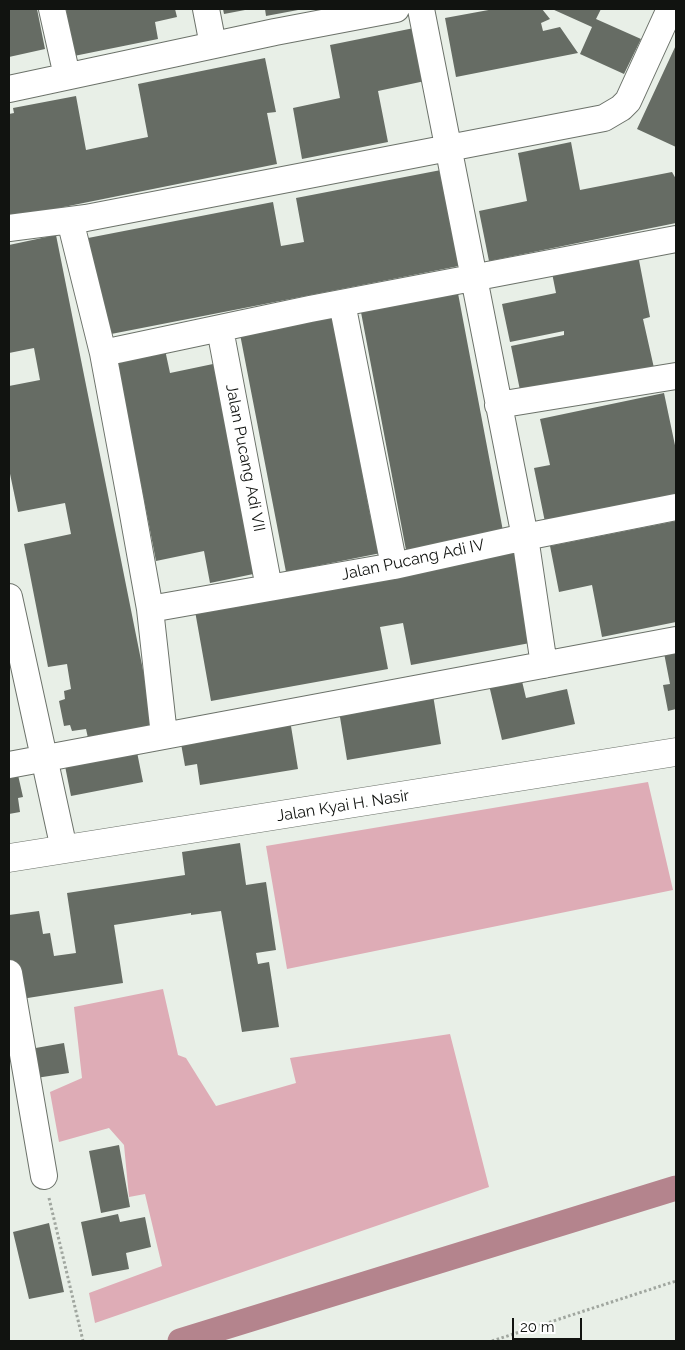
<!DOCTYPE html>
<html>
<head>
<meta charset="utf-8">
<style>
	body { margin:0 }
	#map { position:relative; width:685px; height:1350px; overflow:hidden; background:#e8efe7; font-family:Raleway,sans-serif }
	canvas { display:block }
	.frame { position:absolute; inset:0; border:10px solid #111310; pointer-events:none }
	.scale { position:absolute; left:512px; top:1318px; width:70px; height:22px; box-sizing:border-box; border:2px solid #111310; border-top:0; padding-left:6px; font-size:15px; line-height:18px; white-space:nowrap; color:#111310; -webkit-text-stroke:4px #fff; paint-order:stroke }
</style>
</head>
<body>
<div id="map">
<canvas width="685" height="1350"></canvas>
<div class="frame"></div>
<div class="scale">20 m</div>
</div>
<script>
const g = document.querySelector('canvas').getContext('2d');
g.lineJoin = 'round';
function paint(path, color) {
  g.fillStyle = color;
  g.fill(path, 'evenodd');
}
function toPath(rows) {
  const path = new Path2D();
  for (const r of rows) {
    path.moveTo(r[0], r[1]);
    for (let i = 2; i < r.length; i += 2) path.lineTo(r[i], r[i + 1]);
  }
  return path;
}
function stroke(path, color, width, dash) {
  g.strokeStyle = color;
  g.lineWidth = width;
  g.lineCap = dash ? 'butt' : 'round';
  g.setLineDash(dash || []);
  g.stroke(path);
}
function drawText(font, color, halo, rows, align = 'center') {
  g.font = font + ' Raleway,sans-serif';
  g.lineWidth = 5;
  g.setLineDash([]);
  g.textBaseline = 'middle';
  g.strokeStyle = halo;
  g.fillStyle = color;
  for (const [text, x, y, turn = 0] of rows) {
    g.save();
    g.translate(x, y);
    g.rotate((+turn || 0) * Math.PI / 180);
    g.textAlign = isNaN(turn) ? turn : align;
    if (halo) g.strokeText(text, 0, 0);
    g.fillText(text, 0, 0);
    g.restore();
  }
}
const forest = toPath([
	[648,782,673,890,287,969,266,846],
	[163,989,178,1055,186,1058,216,1106,296,1083,290,1058,450,1034,489,1187,95,1323,89,1293,162,1266,145,1194,129,1197,124,1145,109,1128,59,1142,50,1092,82,1078,74,1007]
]);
const canal = toPath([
	[180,1341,676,1188]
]);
const building = toPath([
	[9,9,37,9,45,49,9,57],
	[66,9,175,9,177,17,155,22,158,39,74,56],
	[223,9,245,9,245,10,224,14],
	[265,9,297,9,298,10,266,16],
	[494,9,542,9,550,19,541,23,543,31,560,27,578,53,456,77,445,18],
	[552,9,601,9,596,19,641,39,624,74,580,54,592,27],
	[414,28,425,81,378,91,388,142,302,159,293,108,340,98,330,45],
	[676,45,676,147,637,129],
	[265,58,276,112,267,113,277,164,9,218,9,114,14,113,13,108,76,96,86,150,133,140,148,137,138,84],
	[571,142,580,190,672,172,676,179,676,223,489,261,479,211,527,201,518,153],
	[441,170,459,266,106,335,88,238,273,202,281,246,304,242,296,198],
	[56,235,154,725,88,738,86,729,72,731,70,725,64,726,59,701,65,699,64,691,71,689,67,664,48,667,24,544,71,534,65,503,18,512,9,469,9,386,40,380,34,348,9,353,9,245],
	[638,255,650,317,643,319,654,368,521,395,511,346,564,335,564,331,510,342,502,304,556,293,552,273],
	[457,288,503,531,406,550,360,307],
	[331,311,371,520,379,519,386,552,286,572,239,329],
	[164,345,170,373,213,364,263,572,210,583,204,551,156,561,116,355],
	[664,393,676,450,676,494,545,522,534,468,550,465,540,419],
	[676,521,676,622,602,637,592,585,559,592,550,546],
	[514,553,530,643,411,665,403,623,380,627,388,669,211,701,195,611],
	[676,651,676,709,668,711,663,685,670,684,664,653],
	[521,677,526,698,567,689,575,724,502,740,489,685],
	[433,695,441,744,347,760,339,711],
	[290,720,298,769,200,785,197,764,185,766,180,738],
	[137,752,143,782,71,796,65,766],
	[18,775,23,797,18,798,20,812,9,814,9,777],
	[240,843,246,885,266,882,276,950,256,953,258,964,269,962,279,1027,242,1032,221,911,191,915,191,913,114,925,123,983,15,1000,9,956,9,915,39,911,43,934,50,933,54,956,76,953,67,893,185,875,182,852],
	[64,1043,69,1073,36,1078,30,1049],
	[119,1145,130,1207,101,1213,89,1151],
	[118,1214,120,1222,145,1217,151,1247,126,1253,129,1269,92,1276,81,1222],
	[49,1223,64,1292,29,1299,13,1232]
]);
const path = toPath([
	[49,1198,83,1341],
	[492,1341,676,1281]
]);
const minor = toPath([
	[52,9,67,76],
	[206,9,213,45],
	[421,9,525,537,544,665],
	[9,89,275,32,396,9],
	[70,220,103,353,131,503,150,609,164,735],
	[9,228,86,218,604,118,621,108,628,101,670,9],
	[342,303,394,566],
	[220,329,269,588],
	[103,353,310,309,676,239],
	[498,405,676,376],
	[9,597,64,849],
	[150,609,394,566,525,537,676,507],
	[9,765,676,640],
	[9,973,44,1176]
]);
const secondary = toPath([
	[9,858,676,752]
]);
const streetNames = [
	["Jalan Pucang Adi VII",245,458,79],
	["Jalan Pucang Adi IV",413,560,-12],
	["Jalan Kyai H. Nasir",343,806,-9]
];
paint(forest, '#deacb6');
stroke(canal, '#b4848d', 25);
paint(building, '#666c64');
stroke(minor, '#6c726a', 28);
stroke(secondary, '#6c726a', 29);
stroke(path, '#a0a69f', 3, [2.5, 2.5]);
stroke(minor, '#fff', 26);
stroke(secondary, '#fff', 28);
drawText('16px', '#111310', '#fff', streetNames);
</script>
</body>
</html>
